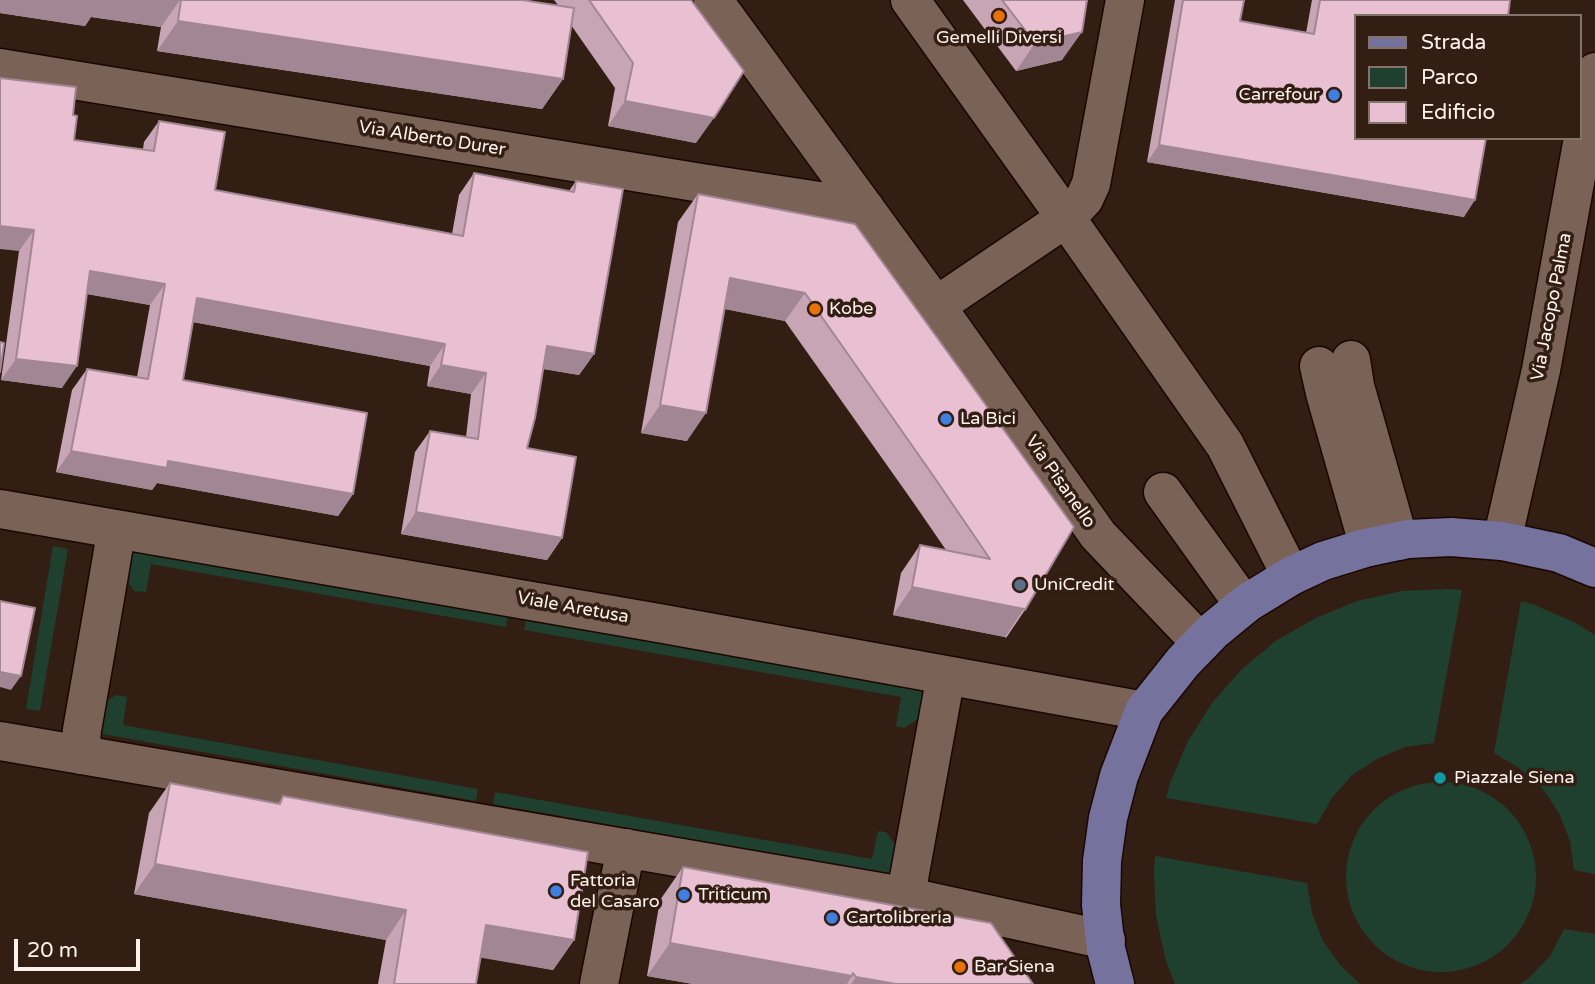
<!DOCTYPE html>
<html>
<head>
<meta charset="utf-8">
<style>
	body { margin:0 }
	#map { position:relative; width:1595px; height:984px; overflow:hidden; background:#331e14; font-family:"Varela Round",sans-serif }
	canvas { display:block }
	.legend { position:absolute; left:1354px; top:14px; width:228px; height:126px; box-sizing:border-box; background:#331e14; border:2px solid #84736a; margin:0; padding:9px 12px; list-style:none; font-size:21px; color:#fef2ec }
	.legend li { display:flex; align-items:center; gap:14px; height:35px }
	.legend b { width:35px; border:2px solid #84736a }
	.scale { position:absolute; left:14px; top:939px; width:126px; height:32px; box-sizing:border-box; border:4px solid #fef2ec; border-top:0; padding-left:9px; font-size:21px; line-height:24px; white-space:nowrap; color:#fef2ec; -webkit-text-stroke:5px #331e14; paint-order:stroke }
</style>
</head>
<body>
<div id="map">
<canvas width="1595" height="984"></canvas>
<ul class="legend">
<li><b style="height:9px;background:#76729e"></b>Strada</li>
<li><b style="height:19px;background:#1f402f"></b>Parco</li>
<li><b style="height:19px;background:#e8c0d2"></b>Edificio</li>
</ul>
<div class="scale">20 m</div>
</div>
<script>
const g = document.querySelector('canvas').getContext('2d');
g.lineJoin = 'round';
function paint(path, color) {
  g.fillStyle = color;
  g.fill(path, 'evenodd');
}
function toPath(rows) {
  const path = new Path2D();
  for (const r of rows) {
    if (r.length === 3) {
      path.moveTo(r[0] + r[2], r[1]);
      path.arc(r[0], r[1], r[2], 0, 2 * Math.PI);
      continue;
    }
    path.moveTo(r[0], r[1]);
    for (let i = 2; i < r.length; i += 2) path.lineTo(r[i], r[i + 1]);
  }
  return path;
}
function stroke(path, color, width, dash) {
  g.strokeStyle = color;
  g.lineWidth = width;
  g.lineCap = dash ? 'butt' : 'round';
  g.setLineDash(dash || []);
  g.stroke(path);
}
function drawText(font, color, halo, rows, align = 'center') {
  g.font = font + ' "Varela Round",sans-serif';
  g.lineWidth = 7;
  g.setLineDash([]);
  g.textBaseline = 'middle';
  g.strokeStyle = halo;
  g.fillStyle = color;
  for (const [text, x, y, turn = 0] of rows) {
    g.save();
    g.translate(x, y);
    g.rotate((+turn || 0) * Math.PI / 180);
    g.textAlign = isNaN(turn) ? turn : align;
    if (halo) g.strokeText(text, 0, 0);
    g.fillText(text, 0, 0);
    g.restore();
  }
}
const green = toPath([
	[53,546,68,549,40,711,26,709],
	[130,548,508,615,506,627,151,564,146,592,134,591,125,577],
	[1447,589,1462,590,1434,743,1405,747,1377,759,1352,775,1332,798,1317,824,1166,798,1170,783,1188,741,1212,703,1242,669,1277,640,1316,618,1357,601,1402,591],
	[1521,601,1535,605,1576,623,1595,635,1595,874,1574,870,1570,841,1559,813,1542,788,1519,768,1494,753],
	[526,619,926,690,921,717,904,728,896,726,901,697,524,630],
	[116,695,127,697,123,725,478,789,476,801,97,733,103,703],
	[1441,877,95],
	[495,792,872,859,878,831,886,832,898,848,893,875,493,804],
	[1155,856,1307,883,1312,913,1323,941,1340,965,1360,984,1175,984,1166,961,1156,916,1154,872],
	[1564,929,1595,934,1595,984,1520,984,1529,978,1550,956]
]);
const minor = toPath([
	[713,0,936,306,1098,535,1201,643],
	[910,0,1066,218,1225,445,1291,576],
	[0,68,701,183,865,208],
	[936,306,1066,218,1084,199,1091,184,1125,0],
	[1351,360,1355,386,1399,541],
	[1319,366,1325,393,1369,547],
	[1163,492,1244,605],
	[0,509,664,624,1144,711],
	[1502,541,1541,370,1595,72],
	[0,741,909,897,1106,940],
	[80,755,82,730,104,604,114,545,121,530],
	[909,897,909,878,946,675],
	[599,984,626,848]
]);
const major = toPath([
	[1115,984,1106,949,1101,905,1102,861,1108,818,1119,776,1144,711,1183,662,1213,631,1247,603,1291,576,1323,561,1365,548,1408,539,1451,537,1502,541,1559,553,1595,568]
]);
const wall = toPath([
	[0,0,522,0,558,5,554,0,691,0,696,143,608,126,615,88,571,25,563,79,542,109,157,51,161,27,91,17,85,26,0,13],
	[963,0,1087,0,1062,60,1016,71],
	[1175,0,1244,0,1240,21,1306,33,1312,0,1510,0,1464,217,1147,162],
	[73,115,74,140,143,149,144,142,159,121,215,190,452,234,459,195,474,173,569,191,576,181,594,354,579,375,543,369,527,448,562,538,547,560,401,534,415,452,430,431,466,437,471,394,427,386,430,366,193,322,183,380,353,494,338,516,157,483,152,490,56,472,72,390,87,369,137,377,150,305,87,294,62,388,1,380,19,251],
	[698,194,855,224,1025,610,1006,638,1005,637,893,615,901,573,920,545,946,550,913,502,785,321,725,309,687,441,641,433,678,222],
	[170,783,278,804,283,796,574,940,553,970,481,957,476,984,378,984,386,940,134,894,149,813],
	[683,867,1033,984,693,984,647,976,660,900]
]);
const shadedWall = toPath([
	[0,0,180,0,161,27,91,17,85,26,0,13],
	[178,21,563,79,542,109,157,51],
	[1082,32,1062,60,1016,71,1035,43],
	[625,101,714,118,696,143,608,126],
	[1159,145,1475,200,1464,217,1147,162],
	[0,226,34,230,19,251,0,249],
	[90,271,165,284,150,305,75,292],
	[730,278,805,293,785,321,710,306],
	[197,298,445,344,430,366,182,320],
	[547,346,594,354,579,375,533,367],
	[16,359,77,366,62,388,1,380],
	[441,365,486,373,471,394,427,386],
	[660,405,706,413,687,441,641,433],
	[71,451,168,461,353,494,338,516,157,483,152,490,56,472],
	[416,512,562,538,547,560,401,534],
	[912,587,1024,609,1005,637,893,615],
	[0,672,21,676,11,690,0,687],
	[155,864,406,910,386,940,134,894],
	[486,925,574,940,553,970,465,955],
	[670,943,852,976,847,984,693,984,647,976],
	[856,977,896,984,851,984]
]);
const building = toPath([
	[181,0,522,0,574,8,563,79,178,21,181,0],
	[589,0,691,0,744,71,714,118,625,101,633,63,589,0],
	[1002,0,1087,0,1082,32,1035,43,1002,0],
	[1183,0,1244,0,1240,21,1314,34,1320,0,1510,0,1508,16,1355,16,1355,138,1486,138,1475,200,1159,145,1183,0],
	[0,78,76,87,73,115,77,116,74,140,154,151,159,121,225,132,215,190,463,236,474,173,574,192,576,181,623,189,594,354,547,346,535,418,527,448,576,457,562,538,416,512,430,431,478,439,486,373,441,365,445,344,197,298,183,380,367,413,353,494,168,461,167,468,71,451,87,369,148,379,165,284,90,271,77,366,16,359,34,230,0,226,0,78],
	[698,194,855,224,1074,527,1025,610,1024,609,912,587,920,545,990,559,932,474,805,293,730,278,706,413,660,405,698,194],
	[0,342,4,343,0,372,0,342],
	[0,601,35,608,21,676,0,672,0,601],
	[170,783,280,804,283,796,588,852,574,940,486,925,476,984,394,984,406,910,155,864,170,783],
	[683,867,991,923,1033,984,896,984,856,977,853,973,852,976,670,943,683,867]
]);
const markers = [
	[999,16,7,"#e8710a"],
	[1334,95,7,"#3f7fe0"],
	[815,309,7,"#e8710a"],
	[946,419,7,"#3f7fe0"],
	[1020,585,7,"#5c6f8a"],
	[1440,778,7,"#0f9aa8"],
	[556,891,7,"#3f7fe0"],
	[684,895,7,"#3f7fe0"],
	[832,918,7,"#3f7fe0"],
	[960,967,7,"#e8710a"]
];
const poiNames = [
	["Gemelli Diversi",999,38,"center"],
	["Carrefour",1320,95,"right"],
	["Kobe",829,309],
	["La Bici",960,419],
	["UniCredit",1034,585],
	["Piazzale Siena",1454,778],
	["Fattoria",570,881],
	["del Casaro",570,902],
	["Triticum",698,895],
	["Cartolibreria",846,918],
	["Bar Siena",974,967]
];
const streetNames = [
	["Via Alberto Durer",432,139,9],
	["Via Jacopo Palma",1552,307,-79],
	["Via Pisanello",1060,482,55],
	["Viale Aretusa",573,608,10]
];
paint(green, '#1f402f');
stroke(minor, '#1a0702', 41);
stroke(major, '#1a0702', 41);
stroke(minor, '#7b6256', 38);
stroke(major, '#76729e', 38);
paint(wall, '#c8a5b5');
paint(shadedWall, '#a28693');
paint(building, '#e8c0d2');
stroke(building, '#a28693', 2);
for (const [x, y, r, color] of markers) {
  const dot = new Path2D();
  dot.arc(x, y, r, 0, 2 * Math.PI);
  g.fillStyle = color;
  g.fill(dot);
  stroke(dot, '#331e14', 2.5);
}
drawText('18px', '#fef2ec', '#331e14', poiNames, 'left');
drawText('18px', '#fef2ec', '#331e14', streetNames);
</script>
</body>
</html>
